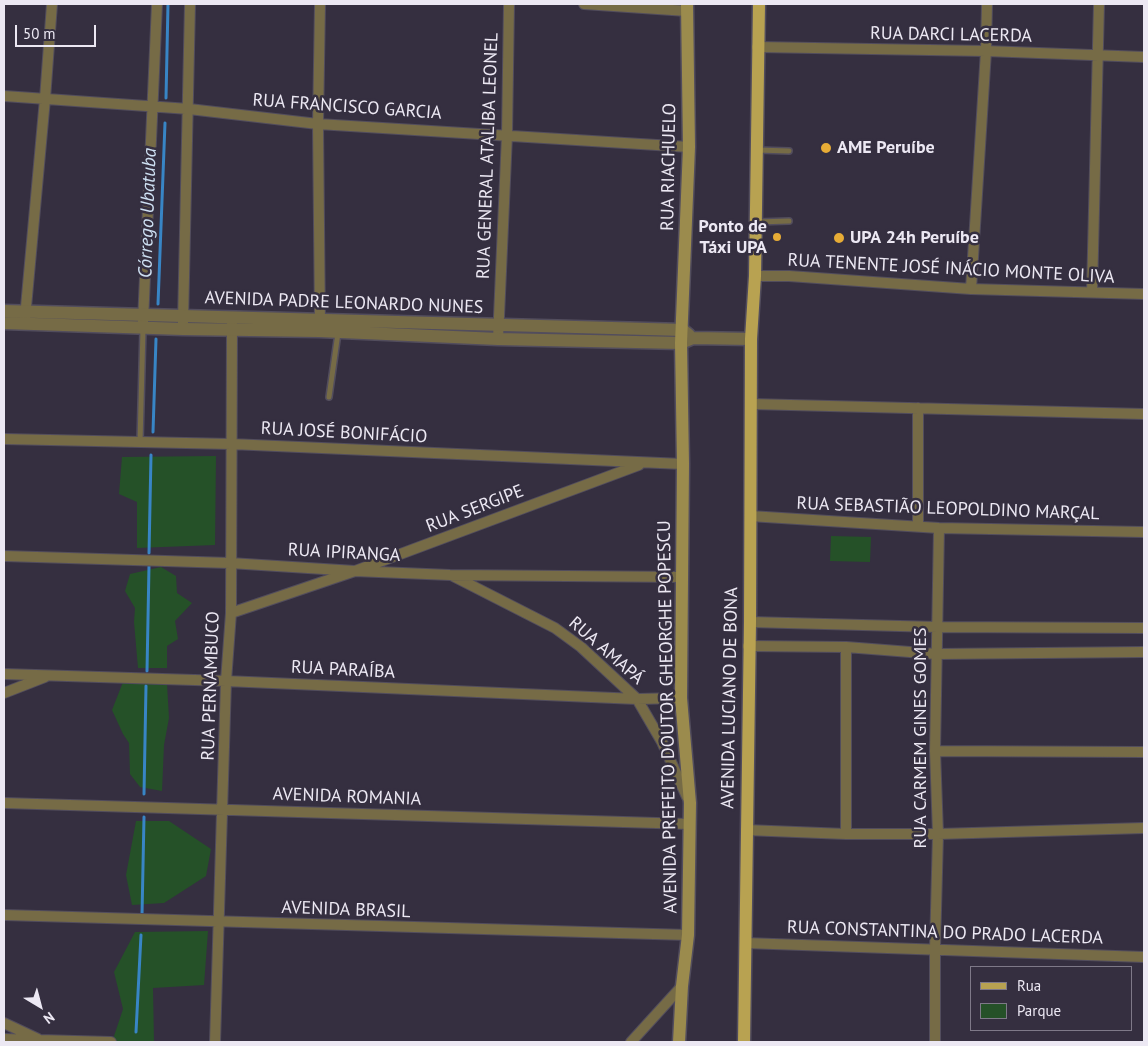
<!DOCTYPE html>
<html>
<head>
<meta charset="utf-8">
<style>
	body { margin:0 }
	#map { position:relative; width:1148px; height:1046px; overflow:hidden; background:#352f40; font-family:"PT Sans",sans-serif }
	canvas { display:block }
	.frame { position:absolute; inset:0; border:5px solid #ece8f3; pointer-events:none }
	.legend { position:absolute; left:970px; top:966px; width:162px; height:65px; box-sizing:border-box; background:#352f40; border:1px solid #7e7988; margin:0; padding:6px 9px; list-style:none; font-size:15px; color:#ece8f3 }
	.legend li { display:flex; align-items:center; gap:10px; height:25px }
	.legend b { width:25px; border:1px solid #7e7988 }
	.north { position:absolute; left:15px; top:981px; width:50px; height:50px; -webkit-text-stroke:4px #352f40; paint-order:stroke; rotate:143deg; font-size:14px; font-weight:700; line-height:20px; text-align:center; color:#ece8f3 }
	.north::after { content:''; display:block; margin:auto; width:18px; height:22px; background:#ece8f3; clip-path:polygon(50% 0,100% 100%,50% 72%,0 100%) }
	.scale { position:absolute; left:15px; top:25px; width:81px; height:22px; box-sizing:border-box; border:2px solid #ece8f3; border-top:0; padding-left:6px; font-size:15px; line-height:18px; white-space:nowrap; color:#ece8f3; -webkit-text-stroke:4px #352f40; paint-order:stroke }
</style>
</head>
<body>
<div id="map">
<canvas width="1148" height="1046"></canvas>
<div class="frame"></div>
<ul class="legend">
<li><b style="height:6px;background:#b8a251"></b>Rua</li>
<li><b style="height:14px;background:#255128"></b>Parque</li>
</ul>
<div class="north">N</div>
<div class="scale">50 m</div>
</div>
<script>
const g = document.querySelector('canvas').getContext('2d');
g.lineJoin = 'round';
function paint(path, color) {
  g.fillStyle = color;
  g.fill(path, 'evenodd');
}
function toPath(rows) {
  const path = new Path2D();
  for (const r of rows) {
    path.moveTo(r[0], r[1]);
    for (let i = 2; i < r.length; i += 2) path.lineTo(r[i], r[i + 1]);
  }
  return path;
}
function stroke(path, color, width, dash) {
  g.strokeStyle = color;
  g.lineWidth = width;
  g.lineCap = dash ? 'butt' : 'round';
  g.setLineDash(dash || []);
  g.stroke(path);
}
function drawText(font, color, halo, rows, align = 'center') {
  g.font = font + ' "PT Sans",sans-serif';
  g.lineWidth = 5;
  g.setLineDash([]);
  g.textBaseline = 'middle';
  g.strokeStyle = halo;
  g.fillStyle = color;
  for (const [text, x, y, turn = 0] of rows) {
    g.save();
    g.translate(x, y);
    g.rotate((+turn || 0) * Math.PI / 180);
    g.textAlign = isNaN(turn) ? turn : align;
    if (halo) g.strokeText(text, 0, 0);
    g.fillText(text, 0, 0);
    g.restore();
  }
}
const green = toPath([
	[216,456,215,545,137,548,137,502,119,494,122,457],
	[831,536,871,537,870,562,830,561],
	[161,567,176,576,177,593,192,603,175,621,178,639,167,646,167,668,138,668,134,622,135,608,125,591,130,574],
	[123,682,167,684,169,718,164,745,162,791,140,787,130,774,129,743,123,734,112,710],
	[136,821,169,821,211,849,206,876,164,903,132,905,126,875],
	[208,931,204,985,153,988,154,1042,112,1042,123,1009,114,972,135,932]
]);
const stream = toPath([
	[166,98,168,4],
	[158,304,165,123],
	[153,432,156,339],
	[149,553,151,455],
	[147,671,149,566],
	[144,794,146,686],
	[142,915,144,817],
	[136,1032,141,935]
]);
const service = toPath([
	[757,150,789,151],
	[757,222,789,221],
	[329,397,338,333],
	[140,442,143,329]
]);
const minor = toPath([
	[584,4,687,11],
	[757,47,986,51,1144,57],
	[4,96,189,109,318,124,689,147],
	[755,276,789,276,971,289,1144,294],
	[971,289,986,51,987,4],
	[1092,292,1099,4],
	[25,318,45,99,52,4],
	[143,322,157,4],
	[183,323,190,4],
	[320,325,318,124,320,4],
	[498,339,507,135,509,4],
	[751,404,1144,414],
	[4,439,231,444,683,464],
	[750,516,939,528,1144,532],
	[918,526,918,408],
	[4,556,230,563,355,571,450,575,682,577],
	[453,576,555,628,581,647,637,699,662,742,687,797],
	[231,613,355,571,639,465],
	[750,622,937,627,1144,628],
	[748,646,846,647,936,654,1144,652],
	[846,647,846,834],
	[4,674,226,681,637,699,681,698],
	[4,693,45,677],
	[935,751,1144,752],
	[4,803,689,824],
	[746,830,846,834,938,834,1144,828],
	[4,915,688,935],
	[745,943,1144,957],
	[4,1023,38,1039],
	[4,1039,111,1042],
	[215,1042,226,681,231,613,232,324],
	[631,1042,682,986],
	[935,1042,935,948,938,834,935,751,939,528]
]);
const tertiary = toPath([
	[4,311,683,330,689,335],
	[4,323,183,329,319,331,498,339,681,343,693,338,751,339]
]);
const secondary = toPath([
	[679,1042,682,986,688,935,690,803,681,698,683,464,681,343,689,147,687,4]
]);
const primary = toPath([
	[744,1042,750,622,751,339,755,276,759,4]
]);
const markers = [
	[826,148,6,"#e7ac36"],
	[777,237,5,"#e7ac36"],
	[839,238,6,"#e7ac36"]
];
const streetNames = [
	["RUA DARCI LACERDA",951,35,1],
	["RUA FRANCISCO GARCIA",347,107,4],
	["RUA GENERAL ATALIBA LEONEL",488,156,-88],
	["RUA RIACHUELO",669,167,-89],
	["RUA TENENTE JOSÉ INÁCIO MONTE OLIVA",951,269,3],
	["AVENIDA PADRE LEONARDO NUNES",344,303,2],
	["RUA JOSÉ BONIFÁCIO",344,433,3],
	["RUA SERGIPE",475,509,-21],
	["RUA SEBASTIÃO LEOPOLDINO MARÇAL",948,509,2],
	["RUA IPIRANGA",344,553,3],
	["RUA AMAPÁ",606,651,41],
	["RUA PARAÍBA",343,670,3],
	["RUA PERNAMBUCO",211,686,-88],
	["AVENIDA LUCIANO DE BONA",730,698,-89],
	["AVENIDA PREFEITO DOUTOR GHEORGHE POPESCU",668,717,-91],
	["RUA CARMEM GINES GOMES",921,738,-90],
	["AVENIDA ROMANIA",347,797,2],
	["AVENIDA BRASIL",346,910,2],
	["RUA CONSTANTINA DO PRADO LACERDA",945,933,2]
];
const poiNames = [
	["AME Peruíbe",837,148],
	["Ponto de",767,227,"right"],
	["Táxi UPA",767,248,"right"],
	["UPA 24h Peruíbe",850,238]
];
const waterNames = [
	["Córrego Ubatuba",148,213,-88]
];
paint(green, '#255128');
stroke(stream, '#3885c5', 3);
stroke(service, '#524d5d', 8);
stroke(minor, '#524d5d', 12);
stroke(tertiary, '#524d5d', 15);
stroke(secondary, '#524d5d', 15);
stroke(primary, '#524d5d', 15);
stroke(service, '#766b46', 5);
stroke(minor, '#766b46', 10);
stroke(tertiary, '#766b46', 12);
stroke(secondary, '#9b8b4d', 12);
stroke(primary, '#b8a251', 12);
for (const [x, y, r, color] of markers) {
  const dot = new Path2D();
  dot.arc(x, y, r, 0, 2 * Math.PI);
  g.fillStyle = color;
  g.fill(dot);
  stroke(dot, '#352f40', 2);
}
drawText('18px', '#ece8f3', '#352f40', streetNames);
drawText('bold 18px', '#ece8f3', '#352f40', poiNames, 'left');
drawText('italic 19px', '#cfe1f3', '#352f40', waterNames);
</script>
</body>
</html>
